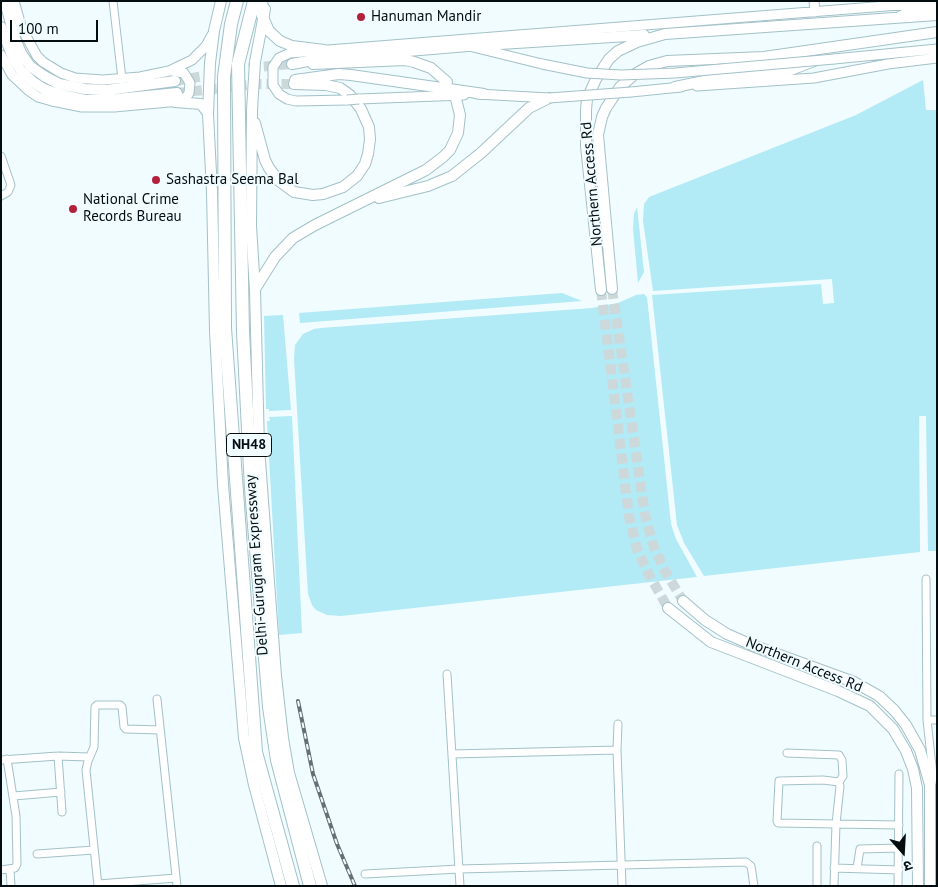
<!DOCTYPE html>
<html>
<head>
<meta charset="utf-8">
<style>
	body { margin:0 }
	#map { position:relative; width:938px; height:887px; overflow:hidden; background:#f0fcff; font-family:"PT Sans","Noto Sans Devanagari",sans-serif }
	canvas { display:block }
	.frame { position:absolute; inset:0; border:2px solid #040e10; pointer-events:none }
	.north { position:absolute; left:878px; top:827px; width:50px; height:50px; -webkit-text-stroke:4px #f0fcff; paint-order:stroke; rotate:161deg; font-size:14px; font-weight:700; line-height:20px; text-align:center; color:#040e10 }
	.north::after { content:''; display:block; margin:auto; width:18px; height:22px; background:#040e10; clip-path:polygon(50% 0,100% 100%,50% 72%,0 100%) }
	.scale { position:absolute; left:10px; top:20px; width:88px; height:22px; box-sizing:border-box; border:2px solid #040e10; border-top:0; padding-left:6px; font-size:15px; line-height:18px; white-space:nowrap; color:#040e10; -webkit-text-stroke:4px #f0fcff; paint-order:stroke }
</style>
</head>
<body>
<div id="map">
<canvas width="938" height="887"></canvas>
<div class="frame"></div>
<div class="north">उ</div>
<div class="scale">100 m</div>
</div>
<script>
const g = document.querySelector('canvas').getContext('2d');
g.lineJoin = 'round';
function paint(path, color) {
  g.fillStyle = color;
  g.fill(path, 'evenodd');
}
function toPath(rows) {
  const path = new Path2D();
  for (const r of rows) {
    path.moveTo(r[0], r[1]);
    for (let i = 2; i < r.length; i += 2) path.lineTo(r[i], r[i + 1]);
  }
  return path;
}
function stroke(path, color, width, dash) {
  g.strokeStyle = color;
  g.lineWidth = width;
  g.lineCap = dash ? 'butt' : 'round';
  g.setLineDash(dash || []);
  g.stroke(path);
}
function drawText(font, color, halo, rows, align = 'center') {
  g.font = font + ' "PT Sans",sans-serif';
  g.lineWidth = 4;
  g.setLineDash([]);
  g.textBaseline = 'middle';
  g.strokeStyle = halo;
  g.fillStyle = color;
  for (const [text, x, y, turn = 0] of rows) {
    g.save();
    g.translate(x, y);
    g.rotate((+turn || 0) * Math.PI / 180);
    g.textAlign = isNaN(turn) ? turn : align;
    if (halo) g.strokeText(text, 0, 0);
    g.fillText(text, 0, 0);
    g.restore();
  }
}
const green = toPath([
	[923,80,926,110,937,110,937,551,928,551,926,416,919,416,920,552,704,576,684,543,677,525,652,295,821,284,823,304,834,303,832,279,653,291,643,221,644,204,649,197,856,115],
	[637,207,644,272,638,283,633,229,634,214],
	[562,293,582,301,300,323,299,313],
	[636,295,644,294,647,297,671,524,676,539,697,577,341,616,327,615,316,610,312,605,308,594,294,359,295,345,303,334,314,329,321,328,592,308,618,303],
	[283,315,291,410,269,411,269,409,266,409,264,316],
	[292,416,302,633,279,635,267,421,270,421,269,417]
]);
const secondaryTunnel = toPath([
	[175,81,257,67,292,64],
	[177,93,258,84,294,84],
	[612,289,645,515,653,545,665,571,683,601],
	[601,290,629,516,637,549,648,573,668,608]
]);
const minor = toPath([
	[113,1,122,79],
	[1,156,11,185,8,192,1,196],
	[926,579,927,720,933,775,932,783,930,785],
	[447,674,460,886],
	[157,699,177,886],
	[927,720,937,720],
	[618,724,617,750,622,886],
	[787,753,839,755,842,760,843,776,839,782],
	[452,754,617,750],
	[58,756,62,812],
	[1,760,58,756,89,757],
	[14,796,61,792],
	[817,846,817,886],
	[37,854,94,850],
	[834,868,899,870],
	[857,868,860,849,899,848],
	[10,869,11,886],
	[1,870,15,868,17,864,16,816,7,759],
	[365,874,459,869,746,862,751,866,754,886],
	[98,884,176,878],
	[98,886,86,770,88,761,94,747,95,707,97,705,120,705,122,707,124,727,126,729,160,730],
	[834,886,836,824,840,786,839,782,823,780,779,781,777,821,778,823,836,824,899,825],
	[898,886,899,774]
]);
const tertiary = toPath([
	[14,1,22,29,37,56,43,62,61,73,75,78,103,80,140,77,169,71,192,60,206,46,212,35],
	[814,1,815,12],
	[900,16,912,11,929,10,937,7],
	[473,47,542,64],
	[1,55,12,75,28,90,38,97,52,101,82,107,114,107,180,101,187,96,189,93,190,83,184,73,172,71],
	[834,59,937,49],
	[697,86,814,78,888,64,937,58],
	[631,92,681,87],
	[477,94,549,98],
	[359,99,464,95],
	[347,100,296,101,287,99,279,94,273,85,273,67,279,58,290,53,937,2]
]);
const secondary = toPath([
	[5,1,14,36,21,53,30,66,44,76,59,84,85,89,107,90,175,81],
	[221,1,214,31,210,63,208,114,212,192,215,331,223,485,244,738,254,785,281,886],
	[265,9,255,62,252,110,251,226,255,290,259,447,276,676,283,738,289,773,322,886],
	[263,17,269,31,280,41,292,46,324,50],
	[1,27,13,58,21,71,33,82,44,89,57,94,85,100,117,99,177,93],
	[292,64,324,58,468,46,644,35],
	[313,64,405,60,414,62,431,68,447,82],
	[295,80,339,74,351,75,484,94],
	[675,87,724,77,788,71,814,61],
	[175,102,201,104,208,113],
	[255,123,265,160,269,168,279,181,294,192,313,195,323,194,343,187,357,176,365,164,368,154,370,139,369,127,361,109,350,95,340,88,326,85,294,84],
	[379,198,428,186,452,176,481,153,529,108,549,98],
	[255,289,275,257,293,238,315,225,426,170,443,157,450,150,458,133,460,115,456,99],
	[612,289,598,135,602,117,606,108,620,87,635,74,649,66,667,61,764,57,937,32],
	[601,290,586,146,586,110,587,99,596,79,609,59,618,51,637,42,665,34,937,15],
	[683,601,705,620,727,634,752,645,854,682,879,696,894,710,906,725,920,750,930,785,930,886],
	[668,608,711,642,838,691,870,706,893,729,906,751,913,769,917,788,918,886]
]);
const motorway = toPath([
	[237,1,231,24,224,77,225,328,256,752,293,886],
	[254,1,238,64,243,332,251,489,269,707,277,760,310,886],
	[261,1,263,16]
]);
const rail = toPath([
	[298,701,313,774,337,844,355,886]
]);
const tertiaryBridge = toPath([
	[542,64,587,73,621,75,675,73,834,59],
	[549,98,631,92],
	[347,100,359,99]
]);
const markers = [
	[361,17,5,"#b3203a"],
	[156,180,5,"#b3203a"],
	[73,209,5,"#b3203a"]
];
const shields = [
	[249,445,45]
];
const shieldNames = [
	["NH48",249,445]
];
const poiNames = [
	["Hanuman Mandir",371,17],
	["Sashastra Seema Bal",166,180],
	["National Crime",83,200],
	["Records Bureau",83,217]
];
const streetNames = [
	["Northern Access Rd",592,184,-95],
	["Delhi-Gurugram Expressway",257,565,-94],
	["Northern Access Rd",804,665,22]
];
paint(green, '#b2eaf6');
stroke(secondaryTunnel, '#cdd8db', 10, [10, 5]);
stroke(minor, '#a3c1c8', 9);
stroke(tertiary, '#a3c1c8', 11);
stroke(secondary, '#a3c1c8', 12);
stroke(motorway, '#a3c1c8', 14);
stroke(minor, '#fff', 7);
stroke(tertiary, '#fff', 9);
stroke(secondary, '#fff', 10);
stroke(motorway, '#fff', 12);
stroke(rail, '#657072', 4);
stroke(rail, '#f0fcff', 2, [5.5]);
stroke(tertiaryBridge, '#a3c1c8', 11, []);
stroke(tertiaryBridge, '#fff', 9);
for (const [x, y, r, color] of markers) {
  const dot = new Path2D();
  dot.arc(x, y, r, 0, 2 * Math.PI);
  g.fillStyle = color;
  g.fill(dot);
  stroke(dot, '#f0fcff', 2);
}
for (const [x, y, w] of shields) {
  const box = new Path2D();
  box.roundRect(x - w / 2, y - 11.5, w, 23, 4);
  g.fillStyle = '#f0fcff';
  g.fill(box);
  stroke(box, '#040e10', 1);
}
drawText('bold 14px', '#040e10', null, shieldNames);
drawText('15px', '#040e10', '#f0fcff', poiNames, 'left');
drawText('15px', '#040e10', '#f0fcff', streetNames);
</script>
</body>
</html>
